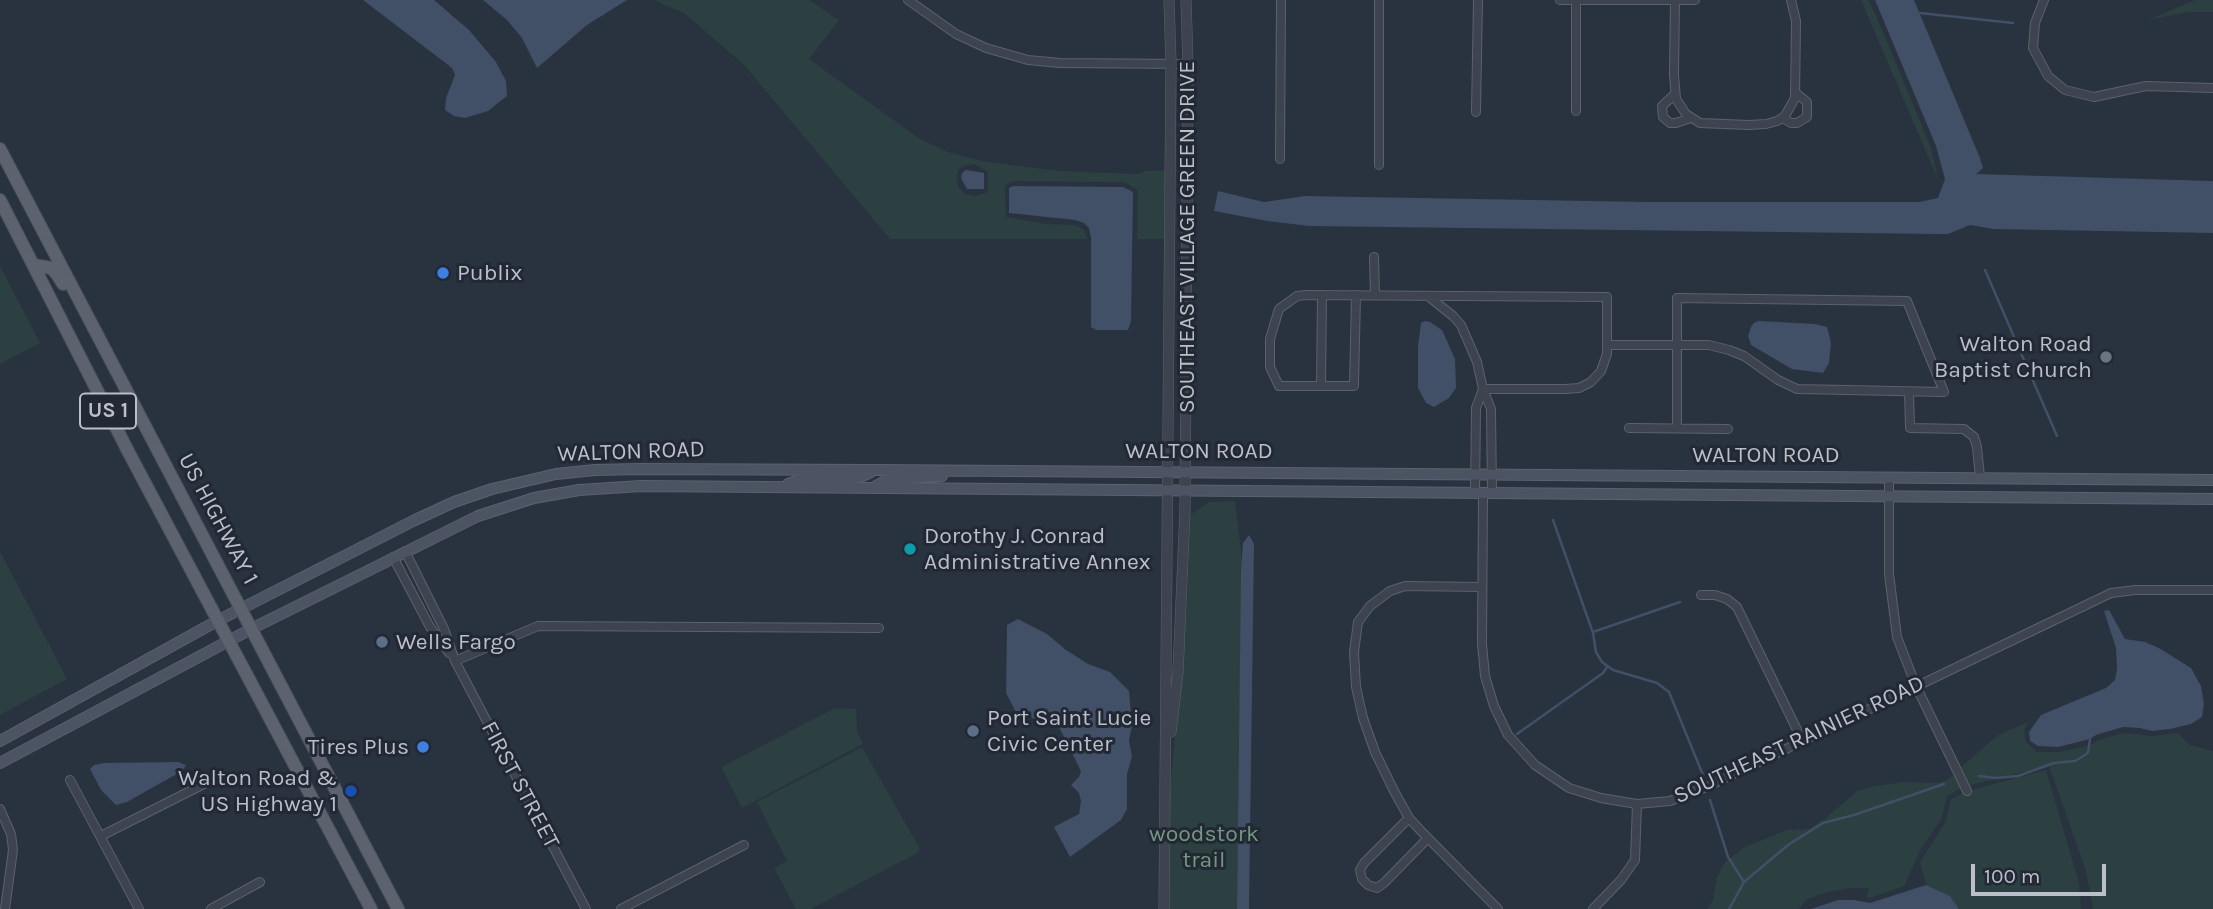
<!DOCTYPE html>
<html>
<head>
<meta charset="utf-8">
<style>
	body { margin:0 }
	#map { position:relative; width:2213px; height:909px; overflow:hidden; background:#29323f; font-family:Karla,sans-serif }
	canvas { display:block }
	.scale { position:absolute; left:1971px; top:864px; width:135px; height:32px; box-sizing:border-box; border:4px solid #babfca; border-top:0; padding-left:9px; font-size:21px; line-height:24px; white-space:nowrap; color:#babfca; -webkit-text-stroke:5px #222935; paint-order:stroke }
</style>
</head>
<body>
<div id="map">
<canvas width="2213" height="909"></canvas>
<div class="scale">100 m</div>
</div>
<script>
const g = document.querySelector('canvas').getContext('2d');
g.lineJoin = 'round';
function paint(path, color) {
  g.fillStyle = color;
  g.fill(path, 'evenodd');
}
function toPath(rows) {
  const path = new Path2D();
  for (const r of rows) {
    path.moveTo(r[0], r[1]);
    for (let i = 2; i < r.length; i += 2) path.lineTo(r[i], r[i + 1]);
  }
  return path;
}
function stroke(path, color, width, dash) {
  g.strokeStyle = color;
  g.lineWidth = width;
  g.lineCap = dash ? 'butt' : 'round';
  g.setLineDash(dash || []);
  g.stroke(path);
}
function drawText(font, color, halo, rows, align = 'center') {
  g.font = font + ' Karla,sans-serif';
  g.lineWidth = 6;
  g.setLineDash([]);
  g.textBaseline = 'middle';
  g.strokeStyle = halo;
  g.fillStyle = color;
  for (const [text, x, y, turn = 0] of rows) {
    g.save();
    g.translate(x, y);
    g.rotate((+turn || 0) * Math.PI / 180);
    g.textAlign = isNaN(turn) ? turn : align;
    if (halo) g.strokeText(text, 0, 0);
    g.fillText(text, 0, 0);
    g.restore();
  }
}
const green = toPath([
	[657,0,809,0,839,20,809,59,920,139,948,152,981,161,1059,171,1139,174,1145,171,1165,171,1164,239,1137,239,1138,190,1124,182,1013,181,1005,186,1006,217,1046,224,1075,225,1085,231,1087,239,890,239,744,65,684,13,655,1],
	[975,164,988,172,988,192,976,196,965,194,958,186,957,178,958,170,963,166],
	[1861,0,1869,0,1889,46,1931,148,1939,182],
	[2195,0,2213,0,2213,12,2189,12,2148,20],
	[0,266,40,343,0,364],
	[1235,501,1242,560,1237,909,1169,909,1170,791,1187,603,1190,515,1209,502],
	[0,551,67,679,0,715],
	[835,708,856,709,857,731,863,744,742,808,721,767],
	[2028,722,2024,731,2026,742,2037,752,2059,752,2091,745,2098,740,2123,733,2153,736,2178,733,2190,745,2213,751,2213,909,2093,909,2086,871,2049,766,1970,785,1961,767,1998,735],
	[862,747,920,849,917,853,811,909,796,909,774,868,787,861,757,802],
	[2046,770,2079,883,2081,909,1959,909,1939,891,1926,885,1920,862,1946,821,1951,799,1967,791],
	[1954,774,1961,788,1947,796,1942,818,1921,849,1904,886,1870,898,1866,897,1869,888,1849,888,1824,893,1806,900,1799,909,1707,909,1713,900,1717,877,1725,862,1743,848,1787,830,1809,829,1827,817,1857,791,1870,787,1902,782,1937,783,1947,780]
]);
const water = toPath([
	[363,0,434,0,469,30,496,62,506,81,507,96,488,111,465,118,454,116,445,110,446,98,455,75,452,68],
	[483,0,627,0,587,25,537,68,522,38,507,20],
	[1875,0,1914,0,1980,158,1983,168,1976,174,2213,181,2213,233,1994,229,1970,225,1948,234,1935,234,1309,226,1267,221,1214,211,1218,191,1264,202,1305,196,1647,202,1920,202,1938,198,1945,179,1936,146],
	[966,170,984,173,984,189,967,189,961,178,962,173],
	[1013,186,1123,187,1133,192,1131,321,1128,330,1096,330,1091,327,1091,238,1089,228,1084,223,1075,220,1009,213,1009,188],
	[1425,321,1430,322,1442,330,1455,359,1456,388,1449,398,1434,407,1426,403,1418,388,1418,346,1421,323],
	[1759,321,1815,324,1827,327,1831,343,1829,363,1823,373,1792,369,1751,345,1748,336,1751,327,1754,323],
	[1249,535,1254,544,1249,909,1237,909,1241,571,1243,543],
	[2109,610,2125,639,2145,642,2159,648,2191,668,2201,686,2204,704,2202,717,2191,724,2170,729,2152,731,2140,728,2123,727,2096,735,2090,739,2058,747,2038,746,2030,741,2029,732,2041,715,2106,688,2115,680,2117,669,2116,648,2104,611],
	[1018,619,1047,634,1066,650,1088,664,1110,672,1129,691,1132,726,1129,740,1132,757,1127,774,1127,809,1121,820,1070,857,1054,827,1079,814,1081,801,1079,793,1071,785,1079,777,1081,771,1054,717,1050,714,1035,721,1032,717,1020,720,1006,693,1007,625],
	[178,762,186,765,182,771,127,802,116,805,101,790,90,769,94,765,104,763],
	[1926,885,1950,896,1959,909,1811,909,1838,900,1854,900,1870,903]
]);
const stream = toPath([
	[1920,13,2013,23],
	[1985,270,2057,436],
	[1553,520,1593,633,1596,652,1602,662,1613,670,1657,683,1669,692,1703,775],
	[1593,632,1680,602],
	[1517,734,1603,673,1607,667],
	[1979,776,1996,778,2018,776,2054,763,2075,761,2088,753,2090,739],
	[1710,800,1728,857,1744,882],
	[1729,909,1744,882,1788,845,1823,823,1854,815,1944,784]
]);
const minor = toPath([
	[908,0,956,34,986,48,1028,60,1060,63,1188,64],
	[1560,0,1695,0],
	[1675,0,1674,75,1676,99,1686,114,1700,123,1748,125,1766,124,1777,121,1785,116,1795,98,1796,21,1791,0],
	[2044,0,2035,23,2033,48,2048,76,2065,90,2094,97,2146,86,2213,88],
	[1675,94,1662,106,1663,117,1670,123,1676,123,1691,118],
	[1576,111,1576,0],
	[1476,112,1478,0],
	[1782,118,1791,123,1797,123,1807,117,1807,102,1796,93],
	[1280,159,1281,0],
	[1379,165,1379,0],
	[1374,257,1375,295],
	[1356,295,1354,386,1279,386,1270,367,1270,339,1279,309,1297,296,1306,295,1607,297,1607,354,1601,371,1591,382,1579,388,1565,389,1483,389],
	[1428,296,1453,316,1461,325,1477,362,1483,389,1491,409,1492,494],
	[1607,345,1709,345,1729,350,1744,356,1778,380,1797,389,1944,392,1907,301,1677,298,1677,428],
	[1321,386,1322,295],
	[1909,392,1910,428,1964,429,1974,437,1977,447,1980,477],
	[1629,428,1728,429],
	[1889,477,1889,574,1897,637,1916,686,1967,791],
	[1475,494,1476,408,1483,389],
	[1483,494,1482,644,1485,676,1494,706,1508,735,1535,765,1569,788,1601,798,1637,804,1670,801,1709,786,2111,593,2135,590,2213,590],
	[405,551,444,629,455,661,586,909],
	[393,557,430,627,449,653],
	[1482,587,1405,586,1390,591,1370,606,1358,622,1354,652,1356,687,1363,718,1375,752,1394,791,1409,818,1421,831,1498,909],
	[1701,595,1715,595,1727,599,1737,607,1802,740],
	[455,661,538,626,879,628],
	[70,780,139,909],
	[0,809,11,834,13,850,5,909],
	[1409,818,1364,863,1360,870,1362,879,1368,885,1377,888,1384,883,1428,838],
	[101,836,206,783],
	[211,909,260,882],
	[621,909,744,845],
	[1593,909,1621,880,1635,860,1637,804]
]);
const tertiary = toPath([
	[1171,732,1178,672,1185,510,1188,64,1186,0],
	[1164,909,1171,64,1169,0]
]);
const secondary = toPath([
	[788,484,803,479,848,478,860,477,871,472],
	[876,486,889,479,942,476],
	[0,741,217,621,413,521,454,502,492,489,556,474,595,470,640,469,877,470,2213,480],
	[0,763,251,629,478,516,534,498,579,490,641,486,2213,499]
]);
const primary = toPath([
	[0,149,398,909],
	[0,200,129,453,371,909],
	[34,265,51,268,56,273,63,284]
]);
const markers = [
	[443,273,7,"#3f7fe0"],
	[2106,357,7,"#6b7280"],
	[910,549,7,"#0f9aa8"],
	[382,642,7,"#5c6f8a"],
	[973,731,7,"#5c6f8a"],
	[423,747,7,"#3f7fe0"],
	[351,791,7,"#1a4fb4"]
];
const shields = [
	[108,411,56]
];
const shieldNames = [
	["US 1",108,411]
];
const streetNames = [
	["SOUTHEAST VILLAGE GREEN DRIVE",1187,237,-90],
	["WALTON ROAD",1199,451],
	["WALTON ROAD",631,452,-2],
	["WALTON ROAD",1766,455],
	["US HIGHWAY 1",218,519,62],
	["SOUTHEAST RAINIER ROAD",1799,740,-25],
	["FIRST STREET",520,785,62]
];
const poiNames = [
	["Publix",457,273],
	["Walton Road",2092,344,"right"],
	["Baptist Church",2092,370,"right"],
	["Dorothy J. Conrad",924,536],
	["Administrative Annex",924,562],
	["Wells Fargo",396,642],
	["Port Saint Lucie",987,718],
	["Civic Center",987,744],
	["Tires Plus",409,747,"right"],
	["Walton Road &",337,778,"right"],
	["US Highway 1",337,804,"right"]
];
const parkNames = [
	["woodstork",1204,834],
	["trail",1204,860]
];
paint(green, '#2c3f41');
paint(water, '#414f67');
stroke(stream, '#414f67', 2.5);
stroke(minor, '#5b626d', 10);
stroke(tertiary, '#5b626d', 11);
stroke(secondary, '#5b626d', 12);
stroke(primary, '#474d59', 14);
stroke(minor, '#3d4450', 8);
stroke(tertiary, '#3d4450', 10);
stroke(secondary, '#4c5362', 10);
stroke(primary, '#5c636f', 12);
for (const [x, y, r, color] of markers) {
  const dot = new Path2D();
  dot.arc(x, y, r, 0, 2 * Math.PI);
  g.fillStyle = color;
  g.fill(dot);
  stroke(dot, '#222935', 2.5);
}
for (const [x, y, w] of shields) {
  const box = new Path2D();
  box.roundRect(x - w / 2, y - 17.5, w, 35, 5);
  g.fillStyle = '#222935';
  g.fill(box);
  stroke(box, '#babfca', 2);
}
drawText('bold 21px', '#babfca', null, shieldNames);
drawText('23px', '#babfca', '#222935', streetNames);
drawText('23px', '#babfca', '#222935', poiNames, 'left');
drawText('23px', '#74987e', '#222935', parkNames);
</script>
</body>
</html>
